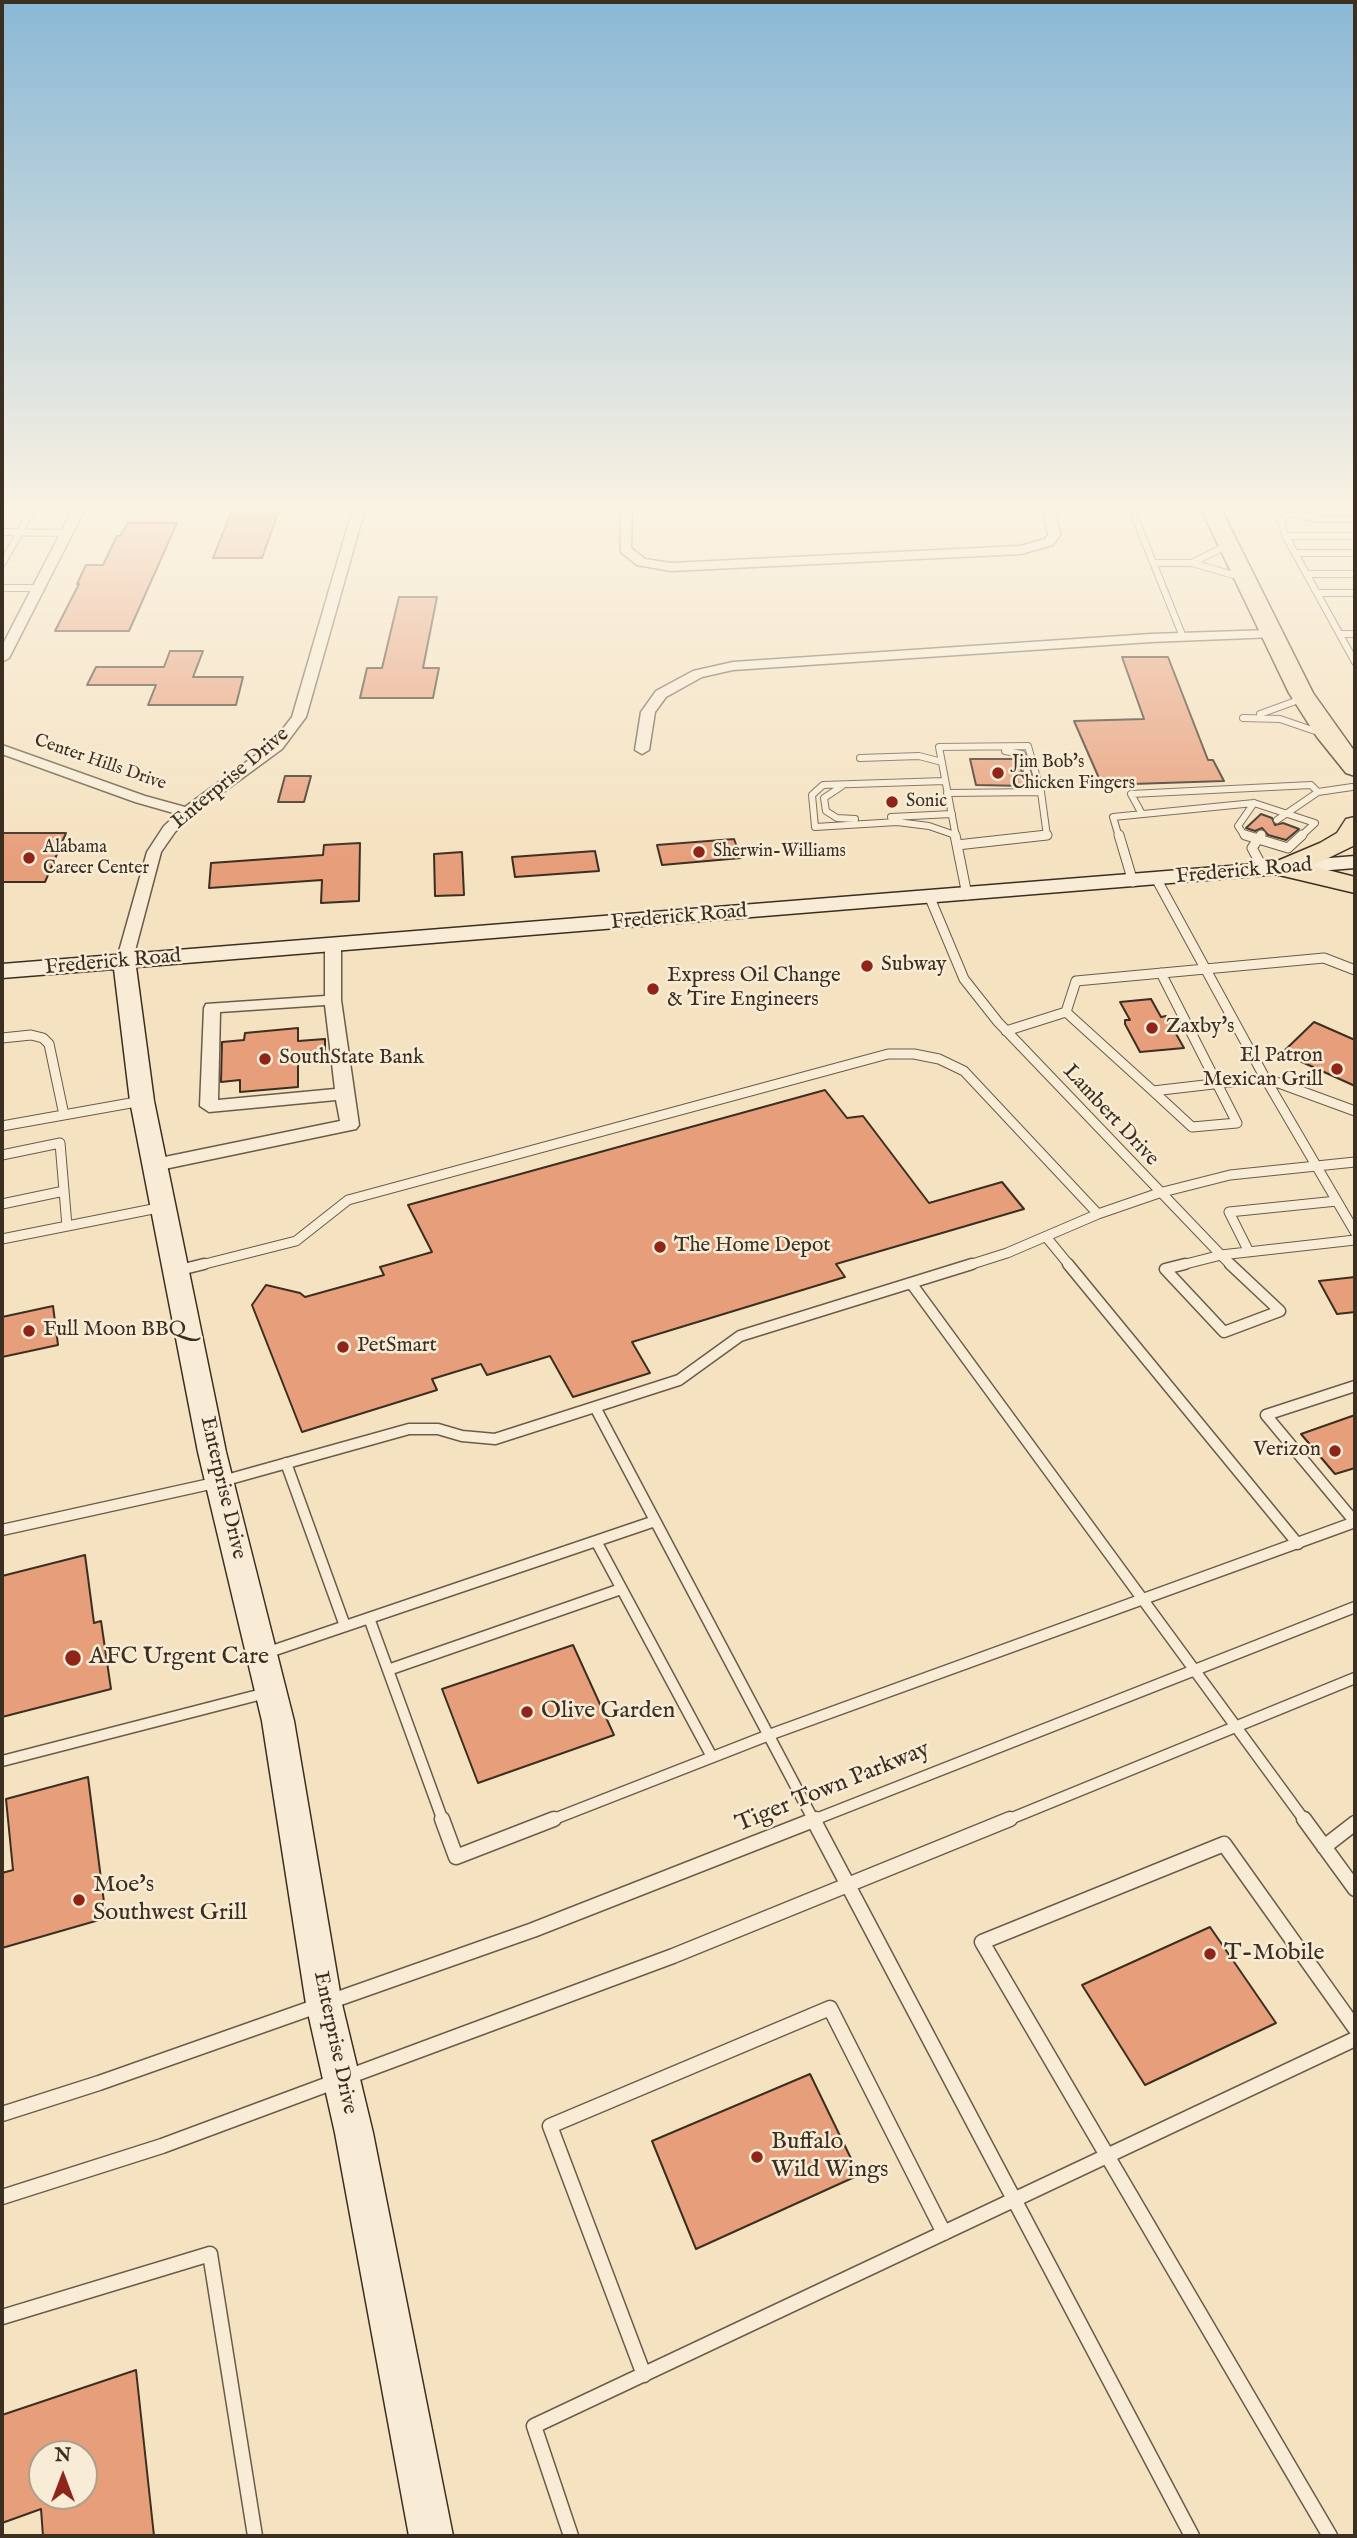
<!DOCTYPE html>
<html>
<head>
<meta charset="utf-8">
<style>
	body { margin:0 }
	#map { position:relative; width:1357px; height:2538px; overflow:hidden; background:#f5e2c0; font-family:"IM FELL English",serif }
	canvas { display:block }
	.frame { position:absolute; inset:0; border:4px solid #3b2f22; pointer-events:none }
	.north { position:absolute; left:28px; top:2440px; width:70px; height:70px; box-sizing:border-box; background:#f8ecd6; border:2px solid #aca08e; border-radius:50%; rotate:0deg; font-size:19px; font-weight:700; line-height:28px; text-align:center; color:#3b2f22 }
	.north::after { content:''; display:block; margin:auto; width:24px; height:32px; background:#8f2418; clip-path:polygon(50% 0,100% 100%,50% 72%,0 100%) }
</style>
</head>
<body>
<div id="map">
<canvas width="1357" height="2538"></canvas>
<div class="frame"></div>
<div class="north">N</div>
</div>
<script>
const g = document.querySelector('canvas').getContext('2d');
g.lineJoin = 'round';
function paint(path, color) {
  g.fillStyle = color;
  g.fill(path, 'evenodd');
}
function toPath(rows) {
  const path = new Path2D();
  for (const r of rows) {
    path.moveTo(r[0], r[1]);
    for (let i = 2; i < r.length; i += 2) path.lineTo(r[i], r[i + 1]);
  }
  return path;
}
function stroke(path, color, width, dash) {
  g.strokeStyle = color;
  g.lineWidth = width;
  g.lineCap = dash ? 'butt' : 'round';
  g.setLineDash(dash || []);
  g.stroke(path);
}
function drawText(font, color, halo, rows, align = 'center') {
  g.font = font + ' "IM FELL English",serif';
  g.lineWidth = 5;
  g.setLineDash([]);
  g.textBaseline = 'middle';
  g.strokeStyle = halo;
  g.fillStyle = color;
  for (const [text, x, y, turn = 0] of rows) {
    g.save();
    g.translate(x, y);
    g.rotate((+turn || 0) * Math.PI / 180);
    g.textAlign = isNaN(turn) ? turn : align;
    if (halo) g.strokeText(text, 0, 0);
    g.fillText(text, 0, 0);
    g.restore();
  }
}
const building = toPath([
	[234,505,281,505,262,558,213,558,234,505],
	[128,523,177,523,129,631,55,631,79,584,77,584,86,565,103,565,117,536,120,536,128,523],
	[399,597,437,597,423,668,439,668,433,698,360,698,367,668,382,668,399,597],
	[170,651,203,651,193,677,243,677,236,705,148,705,156,685,87,685,96,667,164,667,170,651],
	[1122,657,1168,657,1208,760,1213,760,1224,781,1102,785,1074,721,1144,719,1122,657],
	[970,759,1018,759,1026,786,976,785,970,759],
	[285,776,311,776,304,802,278,802,285,776],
	[1261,814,1272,818,1275,825,1283,823,1299,829,1286,840,1268,835,1262,828,1255,831,1246,828,1261,814],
	[2,833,66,833,45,882,2,882,2,833],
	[734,839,741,858,662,865,657,845,734,839],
	[360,843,359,901,321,903,322,880,209,888,211,863,323,855,324,845,360,843],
	[595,851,599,871,515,877,512,857,595,851],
	[462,852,464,895,435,896,434,854,462,852],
	[1151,999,1161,1017,1166,1016,1184,1048,1140,1052,1125,1024,1125,1020,1130,1020,1120,1002,1151,999],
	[1314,1022,1355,1040,1355,1086,1282,1053,1314,1022],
	[298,1028,298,1041,325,1039,325,1058,298,1060,298,1087,240,1092,240,1080,221,1082,222,1042,244,1040,245,1033,298,1028],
	[825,1090,847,1118,863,1116,929,1203,1002,1182,1024,1209,836,1264,845,1277,632,1342,650,1373,573,1397,550,1356,487,1375,481,1364,432,1379,437,1390,302,1432,252,1305,266,1285,300,1293,305,1297,384,1275,380,1267,432,1252,408,1205,825,1090],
	[1355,1277,1355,1312,1337,1314,1319,1281,1355,1277],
	[53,1306,58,1345,2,1357,2,1317,53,1306],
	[1355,1415,1355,1468,1335,1474,1301,1434,1355,1415],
	[85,1555,94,1623,101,1621,111,1689,2,1717,2,1576,85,1555],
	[573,1645,614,1735,478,1783,442,1689,573,1645],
	[88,1777,106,1918,2,1948,2,1873,13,1870,6,1799,88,1777],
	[1210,1927,1276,2023,1145,2085,1082,1985,1210,1927],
	[810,2074,859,2175,696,2249,652,2141,810,2074],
	[136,2370,154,2536,43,2536,41,2509,2,2523,2,2415,136,2370],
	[42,2454,84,2454,84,2496,42,2496,42,2454]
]);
const laneFar3 = toPath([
	[1130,505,1183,637],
	[1299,505,1281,520,1285,535,1355,662],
	[1288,512,1318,519,1355,519],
	[2,532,67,533],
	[1286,536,1355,536],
	[1295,553,1355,553],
	[1154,563,1192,563,1244,578],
	[1192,563,1228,545],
	[2,564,35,505],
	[1307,574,1355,574],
	[2,588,38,588],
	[1317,593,1355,593],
	[1340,634,1355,634],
	[1260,714,1304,698],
	[1243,718,1280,719,1324,734],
	[1005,751,1022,754,1029,778,1038,782],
	[860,758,919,756,942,762],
	[945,781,823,785,812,795,815,827,897,822,929,826,955,835],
	[842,786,824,798,826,811,837,818,855,819],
	[947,793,1041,792],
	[1254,803,1315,823,1300,837],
	[1142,814,1131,794,1311,785,1318,792,1352,787],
	[891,817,952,814],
	[1277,820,1318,792],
	[956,837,939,747,1028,746,1041,792,1047,836,1036,837],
	[1119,837,1113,817,1254,803],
	[1251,837,1244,835,1238,826,1254,803]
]);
const laneFar2 = toPath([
	[955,835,957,845],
	[1119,835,1133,882],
	[1245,835,1288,848,1302,835],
	[1261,835,1252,848,1264,870],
	[957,845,967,895],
	[957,845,1047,835],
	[1157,880,1265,1078,1355,1111],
	[930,898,964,979,998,1022,1221,1255,1355,1240],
	[1355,970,1324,958,1076,981,1066,1012,1153,1091,1265,1078,1355,1232],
	[1006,1031,1066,1012],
	[2,1038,31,1035,43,1038,49,1044,64,1115],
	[1153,1091,1192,1127,1237,1123,1161,973],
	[2,1126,142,1101],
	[2,1155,60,1143,67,1226],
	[2,1204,64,1191],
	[1047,1238,1070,1266],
	[2,1239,163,1207],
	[1249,1252,1229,1212,1337,1201],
	[197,1266,296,1241,348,1200,888,1054,914,1054,939,1059,964,1071,1098,1214],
	[966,1266,1007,1253,1098,1214,1159,1193,1230,1175,1355,1162],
	[1178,1266,1221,1255,1232,1266]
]);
const laneFar1 = toPath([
	[1068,1264,1298,1544],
	[1185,1264,1165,1269,1224,1332,1280,1311,1230,1264],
	[176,1271,204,1264],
	[911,1283,1305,1821],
	[1355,1386,1266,1415,1355,1522],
	[595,1407,814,1821],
	[286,1463,345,1626],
	[2,1530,219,1482,409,1429,438,1429,462,1436,495,1439,679,1380,740,1336,972,1264],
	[596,1541,712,1757],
	[369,1618,443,1821],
	[266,1653,655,1521],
	[388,1670,621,1589],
	[2,1761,266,1693],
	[549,1821,769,1735,1355,1522],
	[811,1821,1355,1607],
	[1005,1821,1355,1678]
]);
const lane = toPath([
	[442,1819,456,1857,554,1819],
	[813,1819,1192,2536],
	[1304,1819,1355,1889],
	[1324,1847,1355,1823],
	[2,2114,99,2083,533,1930,816,1819],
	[2,2197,162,2146,673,1956,1010,1819],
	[2,2317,210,2254,255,2536],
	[644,2375,550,2126,830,2008,944,2233],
	[571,2536,534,2426,1355,2039],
	[1330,2536,982,1942,1224,1844,1355,2028]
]);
const street = toPath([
	[75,505,87,505,9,658,2,662,2,646,75,505],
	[354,505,366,505,306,717,282,749,192,815,175,832,161,852,132,962,130,965,118,965,116,962,147,852,164,826,177,814,135,802,2,754,2,745,145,796,185,807,272,743,292,717,354,505],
	[620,505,632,505,631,548,645,559,671,563,1020,546,1045,539,1048,535,1043,505,1055,505,1060,535,1053,545,1021,554,671,571,637,565,621,552,620,505],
	[1270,630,1275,631,1275,637,1151,642,733,670,702,677,666,697,655,712,649,750,642,754,635,750,641,712,656,691,693,671,733,662,1151,634,1270,630],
	[333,940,341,945,341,1000,359,1125,356,1129,155,1171,149,1169,146,1165,149,1161,155,1159,340,1121,336,1100,209,1112,200,1106,204,1008,206,1004,325,996,325,945,333,940],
	[325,1005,335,1089,218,1100,220,1012,325,1005]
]);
const secondary = toPath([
	[1355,856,1355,868,136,967,154,1101,226,1452,294,1721,342,2004,373,2133,453,2536,409,2536,335,2133,306,2004,262,1721,198,1452,130,1101,114,969,2,978,2,964,1355,856]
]);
const highway = toPath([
	[1199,505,1219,505,1313,693,1355,752,1355,776,1346,773,1317,737,1289,693,1199,505],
	[1355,817,1355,845,1312,866,1355,877,1355,893,1275,874,1271,868,1275,862,1320,843,1337,833,1346,819,1355,817]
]);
const markers = [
	[998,773,7,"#8f2418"],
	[892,802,7,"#8f2418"],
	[699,852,7,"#8f2418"],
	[29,858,7,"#8f2418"],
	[867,966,7,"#8f2418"],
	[653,989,7,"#8f2418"],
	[1152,1028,7,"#8f2418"],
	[265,1059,7,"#8f2418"],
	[1337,1069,7,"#8f2418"],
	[660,1247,7,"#8f2418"],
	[29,1331,7,"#8f2418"],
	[343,1347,7,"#8f2418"],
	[1335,1451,7,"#8f2418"],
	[73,1658,9,"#8f2418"],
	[527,1712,7,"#8f2418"],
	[79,1900,7,"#8f2418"],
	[1210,1954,7,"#8f2418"],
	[757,2157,7,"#8f2418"]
];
const farStreetnames = [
	["Center Hills Drive",100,763,19]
];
const farPoinames = [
	["Jim Bob's",1012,763],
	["Chicken Fingers",1012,784],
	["Sonic",906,802],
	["Alabama",43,848],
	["Career Center",43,869],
	["Sherwin-Williams",713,852]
];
const streetNames = [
	["Enterprise Drive",231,779,-40],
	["Frederick Road",1244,872,-5],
	["Frederick Road",679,918,-5],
	["Frederick Road",113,963,-5],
	["Lambert Drive",1110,1116,47],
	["Enterprise Drive",222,1488,77],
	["Enterprise Drive",334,2043,78]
];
const poiNames = [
	["Subway",881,966],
	["Express Oil Change",667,977],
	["& Tire Engineers",667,1001],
	["Zaxby's",1166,1028],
	["El Patron",1323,1057,"right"],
	["Mexican Grill",1323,1081,"right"],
	["SouthState Bank",279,1059],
	["The Home Depot",674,1247],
	["Full Moon BBQ",43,1331],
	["PetSmart",357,1347],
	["Verizon",1321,1451,"right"]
];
const nearPoinames = [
	["AFC Urgent Care",89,1658],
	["Olive Garden",541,1712],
	["Moe's",93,1886],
	["Southwest Grill",93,1914],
	["T-Mobile",1224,1954],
	["Buffalo",771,2143],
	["Wild Wings",771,2171]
];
const nearStreetnames = [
	["Tiger Town Parkway",833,1788,-22]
];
paint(building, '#e79e7b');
stroke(building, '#3b2f22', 2);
stroke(laneFar3, '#6a5c4a', 8);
stroke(laneFar2, '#6a5c4a', 11);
stroke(laneFar1, '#6a5c4a', 13);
stroke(lane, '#6a5c4a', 17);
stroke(street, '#6a5c4a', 3);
stroke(secondary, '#3b2f22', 3);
stroke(highway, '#3b2f22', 3);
stroke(laneFar3, '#f8ecd6', 6);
stroke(laneFar2, '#f8ecd6', 9);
stroke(laneFar1, '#f8ecd6', 10);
stroke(lane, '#f8ecd6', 14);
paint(street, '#f8ecd6');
paint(secondary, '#f8ecd6');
paint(highway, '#f5e2c0');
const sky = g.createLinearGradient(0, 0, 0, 860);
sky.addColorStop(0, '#8ab8d5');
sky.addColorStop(0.59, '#faf2e3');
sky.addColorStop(1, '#faf2e300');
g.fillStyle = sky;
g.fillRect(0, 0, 1357, 860);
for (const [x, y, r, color] of markers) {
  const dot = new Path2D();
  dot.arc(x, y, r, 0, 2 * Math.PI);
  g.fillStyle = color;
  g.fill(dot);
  stroke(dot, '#f8ecd6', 2.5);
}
drawText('18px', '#3b2f22', '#f8ecd6', farStreetnames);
drawText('18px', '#3b2f22', '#f8ecd6', farPoinames, 'left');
drawText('21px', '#3b2f22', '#f8ecd6', streetNames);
drawText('21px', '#3b2f22', '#f8ecd6', poiNames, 'left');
drawText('24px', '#3b2f22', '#f8ecd6', nearPoinames, 'left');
drawText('24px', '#3b2f22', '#f8ecd6', nearStreetnames);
</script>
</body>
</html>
